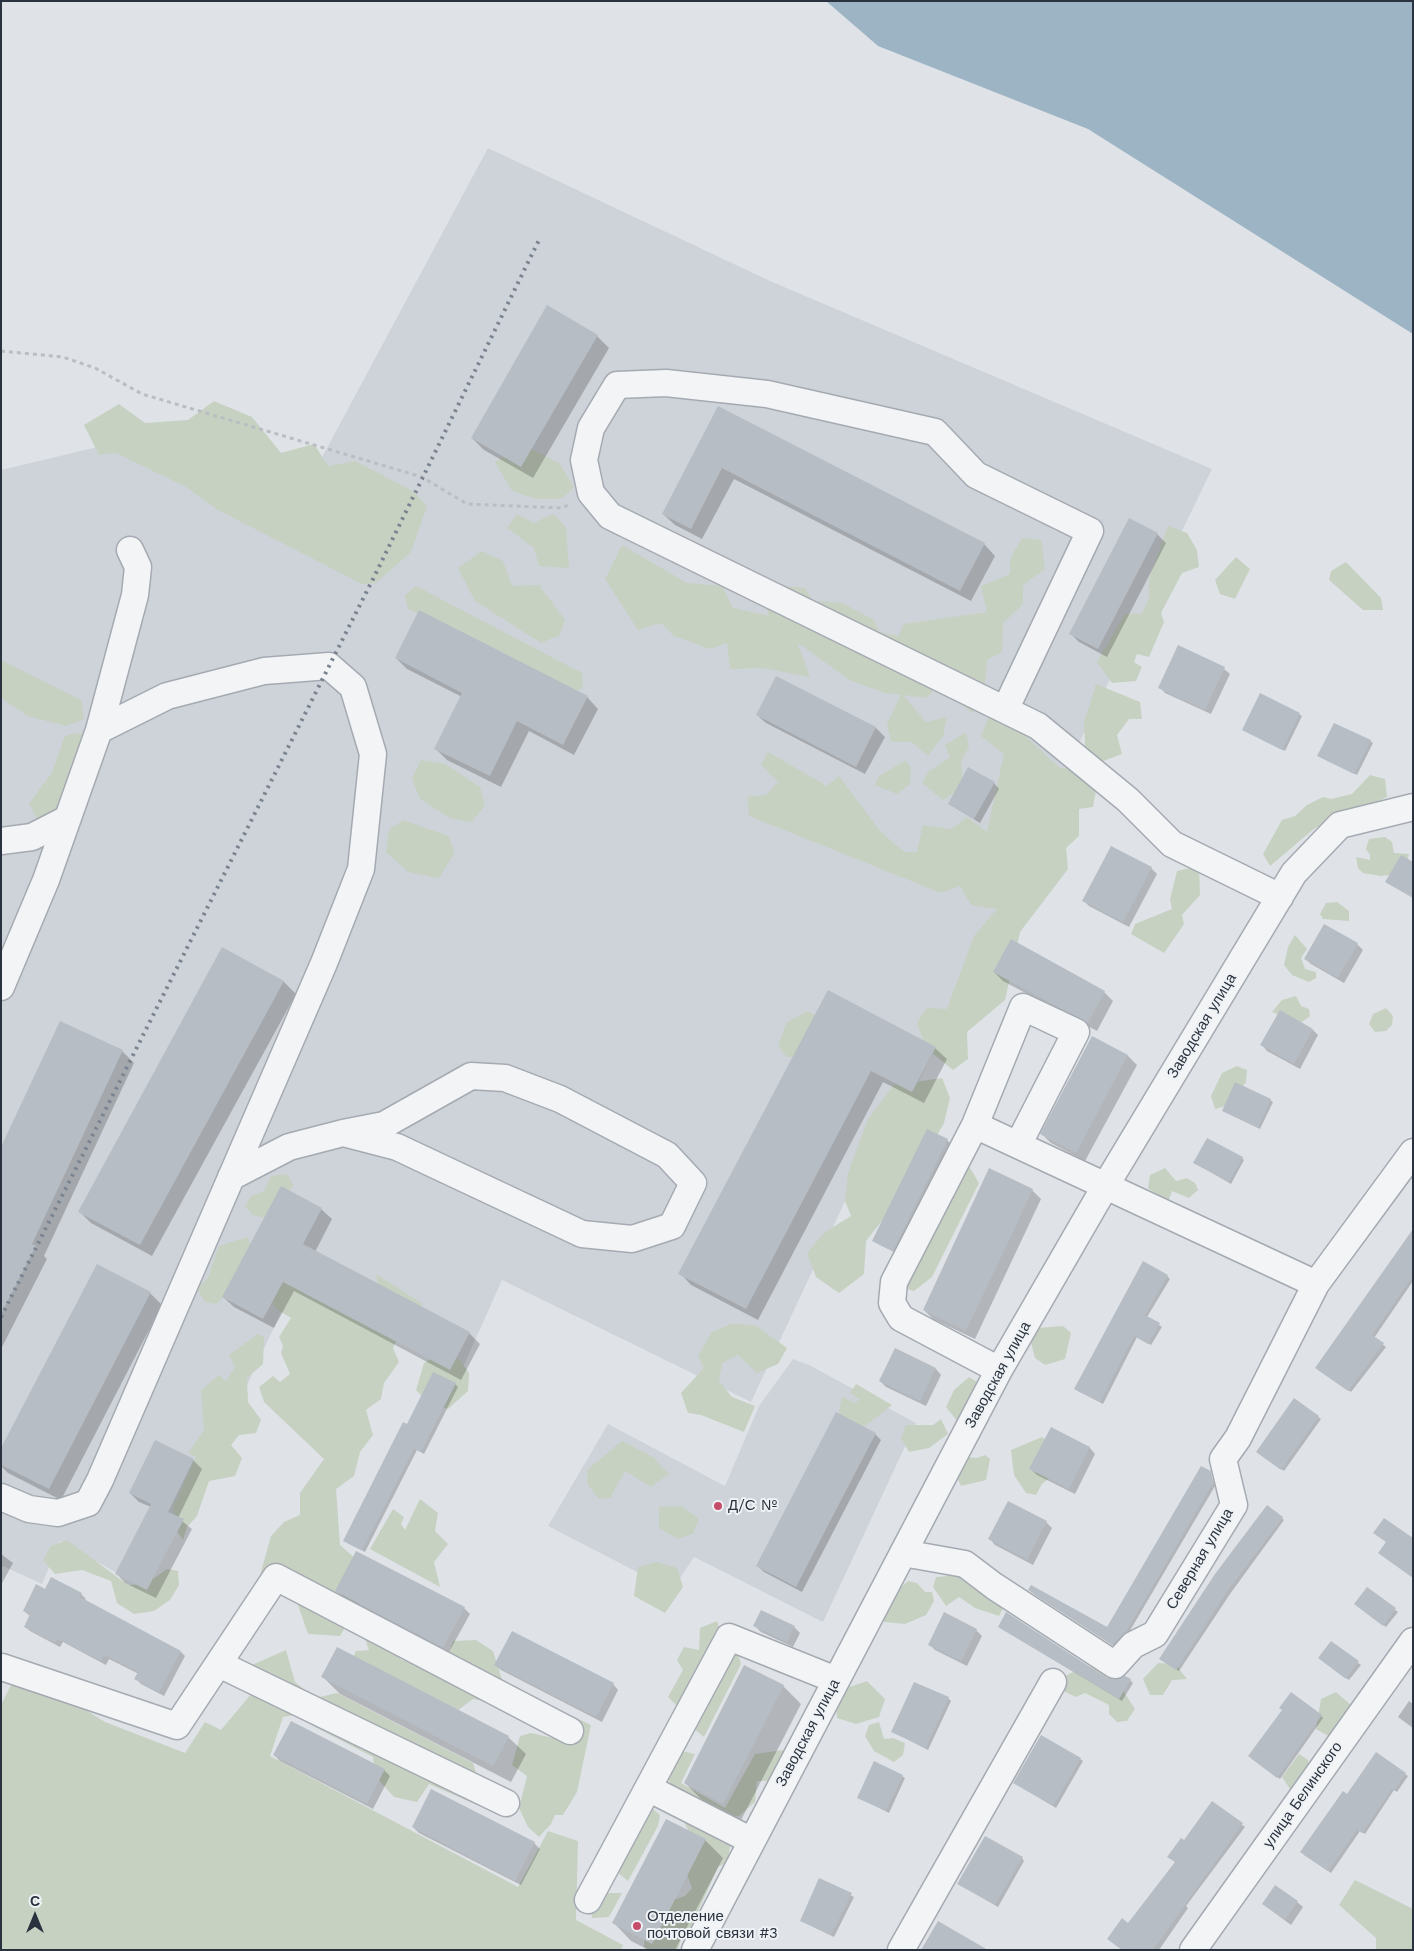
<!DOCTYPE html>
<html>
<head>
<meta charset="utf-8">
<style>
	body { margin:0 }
	#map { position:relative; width:1414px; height:1951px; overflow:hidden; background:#dfe3e8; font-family:"Work Sans",sans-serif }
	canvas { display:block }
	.frame { position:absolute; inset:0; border:2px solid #29323e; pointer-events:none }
	.north { position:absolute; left:10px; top:1891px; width:50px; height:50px; -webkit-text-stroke:4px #eff2f5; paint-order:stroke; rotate:0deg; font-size:14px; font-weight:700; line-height:20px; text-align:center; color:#29323e }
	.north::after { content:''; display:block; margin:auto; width:18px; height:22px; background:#29323e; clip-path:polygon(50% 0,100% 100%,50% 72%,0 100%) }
</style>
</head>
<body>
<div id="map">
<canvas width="1414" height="1951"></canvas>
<div class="frame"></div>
<div class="north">С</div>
</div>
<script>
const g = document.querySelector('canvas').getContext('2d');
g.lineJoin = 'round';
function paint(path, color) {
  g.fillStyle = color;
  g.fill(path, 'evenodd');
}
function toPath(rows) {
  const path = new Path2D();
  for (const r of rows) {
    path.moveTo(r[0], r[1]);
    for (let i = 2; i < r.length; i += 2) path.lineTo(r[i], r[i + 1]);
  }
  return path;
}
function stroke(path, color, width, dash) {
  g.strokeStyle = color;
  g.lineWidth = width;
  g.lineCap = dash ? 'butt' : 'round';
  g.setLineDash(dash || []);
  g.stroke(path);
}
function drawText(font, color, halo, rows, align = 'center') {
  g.font = font + ' "Work Sans",sans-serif';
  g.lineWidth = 4;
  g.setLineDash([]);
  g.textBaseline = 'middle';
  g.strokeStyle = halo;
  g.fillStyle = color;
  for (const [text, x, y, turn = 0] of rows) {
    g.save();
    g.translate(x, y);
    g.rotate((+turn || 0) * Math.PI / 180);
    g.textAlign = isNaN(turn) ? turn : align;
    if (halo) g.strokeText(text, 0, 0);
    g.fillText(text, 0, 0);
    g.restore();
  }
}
const built = toPath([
	[488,148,770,281,1212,469,1003,900,936,1047,912,1095,898,1088,751,1402,502,1280,460,1374,293,1287,184,1519,147,1590,60,1541,42,1584,3,1566,1,1569,1,470,106,445,283,530],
	[793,1359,809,1365,916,1423,823,1622,694,1557,672,1590,548,1526,608,1424,725,1486,759,1406]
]);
const green = toPath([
	[214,401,252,417,281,453,314,444,328,466,355,461,413,491,427,506,411,552,376,583,362,584,218,510,186,487,116,453,99,455,84,425,119,404,145,423,188,420],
	[522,444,559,463,574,487,561,499,536,499,512,491,495,462],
	[517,514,533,523,554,514,566,528,569,568,539,566,534,548,507,528],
	[1168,526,1187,533,1197,550,1199,567,1182,573,1161,613,1164,622,1149,657,1137,654,1134,662,1142,667,1136,681,1112,683,1097,662,1125,614,1142,613,1149,598,1149,578],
	[1022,538,1041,540,1045,569,1023,585,1023,604,1003,623,1002,652,987,660,985,687,988,698,972,713,937,686,927,698,903,695,926,722,947,717,943,736,928,756,912,742,891,742,887,724,901,695,885,693,849,680,797,642,810,677,762,668,730,669,727,643,710,649,674,636,661,623,638,630,605,579,622,545,687,583,722,586,733,608,769,616,761,584,805,588,813,601,842,603,874,620,879,632,898,636,904,624,987,612,981,586,1010,574,1010,559],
	[482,551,503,561,512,586,539,585,565,620,560,635,541,643,475,601,458,568],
	[1236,557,1250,569,1235,599,1220,594,1215,580],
	[1346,562,1381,598,1383,610,1363,610,1329,580,1331,571],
	[416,586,582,673,583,688,571,694,408,609,405,595],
	[1,660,81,700,84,719,66,726,28,716,1,698],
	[1096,684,1140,702,1142,719,1129,719,1117,735,1122,754,1103,761,1085,749,1084,722],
	[998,694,1021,706,1022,733,1060,768,1084,769,1096,790,1093,807,1079,809,1079,836,1066,848,1068,869,1020,932,1005,1000,967,1032,968,1059,953,1070,926,1048,917,1023,927,1008,947,1009,974,936,997,909,971,905,960,886,941,893,749,816,747,797,766,795,778,782,761,765,768,752,827,786,839,776,880,831,904,852,917,852,923,825,951,829,967,817,987,832,1004,754,981,736],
	[966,732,969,747,961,761,963,787,943,800,922,783,929,771,950,757,945,745],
	[75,733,92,736,56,826,39,822,29,804,52,772,65,736],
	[421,760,445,764,480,787,485,806,471,822,450,818,420,799,412,778],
	[906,760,911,768,910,784,897,794,875,785,879,776],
	[1370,775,1385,779,1387,797,1315,828,1270,866,1263,854,1282,820,1295,816,1307,805,1323,797,1331,799,1352,794],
	[403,820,448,836,455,852,439,878,408,872,386,852,389,830],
	[1385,837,1392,842,1394,853,1409,854,1406,866,1399,874,1381,876,1363,873,1358,868,1356,857,1370,860,1370,855,1366,849,1369,839],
	[1199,866,1200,895,1182,915,1184,924,1164,953,1131,934,1135,924,1172,909,1170,899,1177,871],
	[1337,902,1349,911,1349,921,1323,919,1320,914,1326,903],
	[1295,935,1307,949,1301,958,1305,969,1316,972,1316,978,1309,982,1292,975,1284,965,1288,947],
	[1296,996,1301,1006,1309,1009,1310,1016,1299,1024,1272,1012,1282,1000],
	[1386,1008,1393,1016,1392,1025,1386,1031,1375,1032,1369,1024,1373,1014],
	[807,1011,824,1019,806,1058,787,1057,778,1046,786,1023],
	[1237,1066,1247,1070,1246,1082,1229,1105,1215,1109,1211,1096,1222,1073],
	[942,1078,950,1098,944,1123,904,1193,866,1241,864,1274,839,1293,816,1277,807,1253,825,1232,851,1216,845,1201,848,1173,868,1119,894,1085],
	[967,1163,979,1183,932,1277,914,1291,904,1288],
	[1165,1168,1176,1181,1187,1178,1195,1183,1198,1190,1189,1198,1172,1191,1168,1203,1148,1188,1150,1175],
	[287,1174,294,1186,280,1198,268,1219,253,1215,245,1206,251,1196,264,1191,271,1176],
	[247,1237,253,1249,229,1292,216,1304,205,1302,197,1289,208,1278,219,1246],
	[376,1274,423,1304,403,1327,393,1348,399,1362,384,1383,381,1399,366,1410,373,1435,360,1452,354,1476,336,1489,340,1545,357,1560,361,1600,340,1636,308,1634,294,1593,281,1593,266,1600,260,1575,271,1536,284,1522,300,1515,300,1493,324,1459,264,1402,259,1387,273,1376,280,1382,290,1374,281,1353,283,1346,279,1337,291,1318,276,1309,270,1292,278,1276,381,1306],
	[731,1324,755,1325,787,1348,778,1364,757,1373,738,1355,722,1363,719,1381,732,1397,755,1406,744,1432,701,1415,688,1413,681,1393,704,1368,698,1356,712,1332],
	[1063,1326,1071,1333,1065,1359,1045,1365,1035,1358,1029,1335,1038,1328],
	[258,1334,264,1337,263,1364,247,1378,248,1402,261,1420,256,1433,239,1435,231,1445,242,1458,235,1476,209,1481,197,1516,187,1527,183,1540,174,1527,173,1507,196,1457,188,1453,204,1430,201,1390,219,1375,226,1381,235,1367,229,1355],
	[442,1352,460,1360,469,1373,468,1391,448,1409,428,1402,416,1390,424,1363],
	[969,1377,979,1383,958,1422,946,1407,954,1390],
	[856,1384,892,1405,860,1430,838,1418,842,1397,855,1403,860,1399,850,1393],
	[941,1419,948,1434,929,1448,909,1452,901,1438,906,1425,933,1425],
	[1042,1437,1052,1445,1054,1474,1042,1484,1036,1495,1026,1493,1014,1475,1011,1450],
	[622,1441,653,1457,669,1474,651,1487,625,1471,610,1498,599,1499,588,1485,587,1470],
	[985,1455,990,1459,986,1480,961,1486,954,1471,961,1457,977,1458],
	[420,1499,438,1513,435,1531,448,1544,434,1562,440,1587,370,1549,393,1509,404,1517,401,1524,405,1530],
	[682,1506,699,1519,693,1534,678,1539,659,1528,659,1507],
	[67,1540,128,1585,146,1584,167,1569,178,1571,179,1585,170,1600,154,1611,134,1614,117,1603,111,1581,82,1570,55,1574,43,1560,51,1546],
	[657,1562,677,1568,683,1587,665,1613,634,1596,638,1567],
	[961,1575,967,1583,981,1587,1005,1604,999,1616,975,1608,959,1597,946,1606,933,1587,936,1577],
	[908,1581,917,1583,925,1592,932,1592,934,1601,926,1615,905,1624,885,1622,878,1617,886,1602],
	[717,1621,727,1651,737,1651,741,1664,704,1737,692,1727,680,1709,668,1697,683,1670,677,1660,684,1647,699,1650,700,1628],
	[361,1628,398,1641,400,1659,413,1664,417,1650,447,1658,453,1641,476,1640,493,1651,507,1695,492,1703,473,1699,453,1714,350,1664,356,1651,369,1650],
	[286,1650,295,1682,315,1698,337,1693,473,1763,481,1788,477,1805,429,1784,417,1802,394,1797,375,1776,373,1757,311,1725,302,1714,283,1717,270,1756,518,1887,548,1831,578,1841,576,1920,623,1945,621,1950,1,1950,1,1705,19,1669,105,1722,185,1753,205,1722,221,1730,252,1693,252,1665],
	[1102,1659,1122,1672,1114,1682,1120,1686,1135,1709,1127,1721,1117,1722,1109,1714,1109,1705,1085,1693,1076,1697,1059,1689,1040,1690,1038,1679,1046,1669,1061,1678,1077,1670,1089,1669],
	[1158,1663,1175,1664,1187,1679,1172,1680,1163,1695,1150,1695,1143,1679],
	[867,1681,885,1699,879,1717,856,1724,837,1718,835,1692],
	[1336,1692,1352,1706,1332,1738,1316,1729,1321,1699],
	[564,1712,591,1725,577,1792,563,1815,555,1815,551,1824,539,1837,528,1827,519,1808,527,1776,512,1765,520,1736,531,1733,553,1738],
	[879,1722,884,1739,893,1738,905,1743,903,1755,894,1762,874,1751,865,1736,869,1725],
	[677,1750,695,1754,681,1783,725,1808,755,1754,783,1750,783,1770,770,1781,757,1781,755,1802,739,1816,721,1819,718,1840,730,1845,728,1862,718,1867,691,1927,684,1929,678,1950,646,1950,644,1947,645,1930,670,1901,685,1896,692,1888,684,1866,695,1843,685,1824,686,1803,673,1790,664,1768],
	[1299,1754,1308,1760,1310,1773,1294,1795,1282,1777],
	[647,1804,660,1815,658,1826,628,1881,611,1867,615,1840,635,1840,633,1826],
	[1355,1880,1413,1909,1413,1950,1376,1950,1376,1938,1339,1905],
	[599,1893,622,1893,609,1917,592,1918,590,1902]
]);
const water = toPath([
	[826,1,1413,1,1413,334,1088,129,878,46]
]);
const shadow = toPath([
	[597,336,609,348,533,478,484,450,472,438],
	[718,408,984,544,995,556,971,601,734,479,702,539,675,525,663,514],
	[1157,534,1166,543,1107,657,1079,642,1070,633],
	[1179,647,1224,669,1230,674,1211,714,1165,693,1160,687],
	[396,658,587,697,598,709,574,755,529,731,501,787,447,760,436,749,462,697,407,669],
	[777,677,876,728,885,737,865,774,766,723,757,715],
	[1261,694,1302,716,1285,751,1243,730],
	[1370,741,1373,743,1357,775,1319,756],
	[994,783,999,789,980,823,949,804],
	[1151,868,1157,874,1129,927,1089,906,1084,901],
	[1357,944,1363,950,1344,983,1311,964,1306,959],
	[223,949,284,982,296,994,152,1256,91,1223,79,1211],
	[994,972,1104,992,1113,1001,1097,1031,1003,981],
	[828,991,935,1048,947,1059,924,1103,883,1082,758,1320,691,1285,680,1273],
	[1313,1030,1318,1035,1300,1069,1267,1051,1262,1045],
	[1093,1038,1128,1056,1137,1065,1085,1161,1051,1143,1042,1134],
	[122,1051,134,1063,44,1256,47,1259,1,1349,1,1150],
	[1270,1100,1273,1102,1260,1129,1224,1111],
	[947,1140,950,1143,896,1253,876,1243,873,1240],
	[1242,1158,1244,1160,1231,1184,1195,1163],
	[1032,1190,1041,1199,975,1339,933,1319,924,1310],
	[321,1209,332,1219,315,1252,469,1333,480,1344,461,1380,294,1291,274,1328,234,1307,223,1297],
	[1413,1247,1413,1281,1374,1338,1386,1347,1351,1392,1319,1370],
	[1167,1276,1170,1279,1147,1317,1162,1327,1151,1345,1137,1337,1103,1404,1078,1391,1076,1389],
	[150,1293,162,1305,61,1500,8,1473,1,1466,1,1451],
	[896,1349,936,1369,941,1375,926,1406,886,1387,880,1381],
	[455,1384,458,1387,424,1454,417,1450,365,1552,347,1543,408,1425],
	[1318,1417,1321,1419,1284,1471,1260,1454],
	[1051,1429,1090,1448,1095,1454,1075,1494,1037,1475,1031,1469],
	[875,1434,881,1440,802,1592,764,1572,758,1566],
	[193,1460,202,1469,178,1518,192,1529,156,1598,125,1583,117,1574,151,1507,139,1502,130,1493],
	[1210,1472,1215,1486,1128,1634,1116,1647,1032,1593,1107,1629],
	[1009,1503,1046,1522,1052,1528,1033,1565,995,1545,990,1539],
	[1282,1518,1284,1520,1230,1594,1179,1671,1163,1661],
	[1,1554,13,1563,1,1585],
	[1367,1588,1398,1612,1386,1627,1358,1606],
	[45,1590,81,1594,86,1599,84,1601,181,1652,185,1656,164,1696,141,1684,136,1679,139,1674,109,1659,106,1665,63,1642,60,1647,30,1631,25,1627,30,1616,24,1611],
	[337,1591,464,1608,470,1614,449,1652,343,1597],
	[755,1626,794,1627,800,1633,793,1647,761,1632],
	[999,1627,1106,1679,1114,1681,1130,1680,1133,1683,1122,1701],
	[976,1630,982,1636,967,1666,935,1650,929,1644],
	[1332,1643,1361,1665,1349,1680,1322,1660],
	[495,1665,613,1684,618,1690,602,1722,501,1670],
	[323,1677,508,1737,526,1754,511,1782,340,1694],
	[783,1686,801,1704,741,1820,703,1801,685,1783],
	[948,1698,951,1701,928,1750,893,1732],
	[1409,1701,1413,1704,1413,1728,1398,1717],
	[1284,1711,1321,1716,1323,1718,1280,1779,1252,1759],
	[1376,1754,1408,1776,1397,1792,1394,1790,1365,1834,1360,1831,1331,1873,1304,1855],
	[274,1755,384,1770,390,1776,373,1809,280,1761],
	[1080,1759,1083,1761,1056,1808,1015,1783],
	[902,1776,905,1778,889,1813,858,1797],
	[1212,1803,1245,1827,1186,1906,1188,1908,1159,1950,1123,1950,1129,1924,1176,1862,1184,1842],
	[667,1821,705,1840,723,1858,675,1950,649,1950,631,1941,614,1923],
	[413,1827,534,1843,540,1849,521,1885,419,1833],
	[1022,1858,1024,1861,998,1907,959,1884],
	[820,1880,854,1897,834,1937,801,1921],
	[1297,1902,1303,1907,1291,1925,1263,1904]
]);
const building = toPath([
	[547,305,598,335,521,467,471,438],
	[718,406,985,543,960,591,722,468,691,529,662,514],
	[1129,518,1158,533,1098,649,1069,634],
	[419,610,588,696,563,745,517,721,490,776,434,749,462,693,395,658],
	[1178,645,1225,667,1205,710,1158,688],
	[776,676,876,727,856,767,756,715],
	[1260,693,1300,713,1282,750,1242,730],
	[1334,723,1371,740,1354,774,1317,756],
	[968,767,995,782,974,819,948,804],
	[1111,846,1152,867,1123,922,1082,901],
	[1401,855,1413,862,1413,898,1385,882],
	[1324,924,1358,943,1338,978,1304,959],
	[1011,939,1105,991,1088,1023,993,972],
	[222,947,284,981,140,1245,78,1212],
	[828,990,936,1047,912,1092,871,1071,746,1309,678,1274],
	[1280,1010,1313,1029,1294,1064,1260,1045],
	[60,1021,123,1050,32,1244,36,1246,1,1314,1,1147],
	[1092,1036,1128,1055,1076,1153,1040,1134],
	[1235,1082,1271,1099,1258,1128,1222,1111],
	[927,1129,948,1139,893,1251,872,1241],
	[1207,1138,1243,1157,1229,1182,1193,1163],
	[989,1168,1033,1189,966,1331,923,1310],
	[281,1186,322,1208,303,1244,470,1332,450,1370,283,1282,263,1319,222,1297],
	[1413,1229,1413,1276,1372,1335,1384,1343,1348,1391,1315,1368],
	[1143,1261,1168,1275,1145,1315,1160,1323,1148,1344,1134,1336,1100,1402,1074,1389],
	[97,1264,151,1292,49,1489,1,1465,1,1448],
	[895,1348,936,1368,920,1401,879,1381],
	[433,1372,456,1383,421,1452,414,1449,362,1550,343,1541,403,1422,407,1424],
	[1294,1398,1319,1416,1281,1470,1256,1452],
	[836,1412,876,1433,796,1587,756,1566],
	[1051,1427,1090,1447,1069,1489,1029,1469],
	[155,1440,194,1459,168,1512,184,1519,147,1590,115,1574,151,1504,129,1493],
	[1201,1466,1211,1471,1213,1483,1126,1632,1112,1645,1028,1590,1031,1585,1107,1627],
	[1008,1501,1047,1521,1027,1560,988,1539],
	[1267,1505,1283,1517,1227,1592,1176,1670,1159,1659,1215,1574],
	[1384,1518,1413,1538,1413,1578,1378,1553,1386,1542,1373,1533],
	[356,1551,465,1607,443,1648,335,1591],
	[51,1577,82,1593,80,1597,181,1651,159,1692,134,1679,138,1672,104,1655,101,1661,58,1639,55,1643,24,1627,30,1614,23,1611,36,1584,45,1589],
	[1367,1587,1396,1608,1383,1626,1354,1604],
	[761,1610,795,1626,787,1642,753,1626],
	[944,1612,977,1629,961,1661,928,1645],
	[1006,1612,1107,1678,1114,1680,1125,1676,1131,1679,1119,1699,998,1627],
	[512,1631,614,1683,596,1717,494,1665],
	[1331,1641,1359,1661,1346,1679,1318,1658],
	[337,1647,509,1736,493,1766,321,1677],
	[744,1665,784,1685,723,1804,684,1783],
	[914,1682,949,1697,926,1748,891,1732],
	[1291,1692,1322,1715,1277,1778,1248,1756,1282,1710,1279,1708],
	[291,1721,385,1769,367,1804,273,1755],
	[1041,1735,1081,1758,1053,1806,1013,1783],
	[1376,1752,1406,1773,1394,1791,1392,1789,1362,1833,1357,1830,1328,1871,1300,1852,1343,1791,1347,1794],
	[874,1761,903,1775,886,1811,857,1798],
	[431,1789,535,1842,515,1881,412,1827],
	[1212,1801,1243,1823,1153,1950,1122,1950,1107,1939,1122,1918,1128,1923,1175,1862,1167,1857,1181,1838,1184,1840],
	[666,1819,706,1839,652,1944,612,1923],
	[985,1836,1023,1857,995,1905,957,1884],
	[819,1878,852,1893,831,1935,800,1921],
	[1275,1885,1298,1901,1285,1920,1262,1904],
	[938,1921,988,1950,921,1950]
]);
const path = toPath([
	[1,351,63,357,95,368,142,394,422,477,467,504,563,508,571,503]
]);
const minor = toPath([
	[1005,710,1090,531,976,475,935,432,767,394,666,383,617,385,591,428,584,460,591,493,610,516,1038,726,1128,800,1172,844,1280,897],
	[1,841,32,837,67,819],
	[1,987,46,880,99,730,135,595,138,567,130,550],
	[975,1125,1023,1007,1076,1032,1018,1145],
	[231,1177,289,1147,343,1133,397,1147,582,1234,632,1239,672,1226,693,1183,667,1155,560,1099,505,1078,471,1076,384,1125,343,1133],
	[999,1370,901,1318,892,1303,894,1282,975,1125,1316,1284],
	[1,1497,29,1509,58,1513,88,1503,100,1480,324,963,361,869,373,754,353,687,329,666,264,671,167,696,99,730],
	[903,1553,965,1564,994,1586,1115,1665,1133,1645,1155,1634,1234,1505,1223,1459,1238,1438,1316,1284,1413,1152],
	[219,1664,506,1803],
	[2,1667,177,1726,276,1577,570,1731],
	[648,1788,752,1841],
	[588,1900,729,1637,836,1680],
	[695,1950,999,1370,1106,1185,1294,873,1340,825,1413,807],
	[901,1950,1053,1682],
	[1193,1950,1413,1641]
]);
const rail = toPath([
	[1,1317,375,575,539,240]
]);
const markers = [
	[718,1506,5,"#c44d69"],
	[637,1926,5,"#c44d69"]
];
const streetNames = [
	["Заводская улица",1202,1026,-59],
	["Заводская улица",998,1375,-61],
	["Северная улица",1200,1559,-59],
	["Заводская улица",808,1733,-62],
	["улица Белинского",1303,1795,-55]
];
const poiNames = [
	["Д/С №",728,1506],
	["Отделение",647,1917],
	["почтовой связи #3",647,1934]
];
paint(built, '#ced3d9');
paint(green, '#c6d1c1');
paint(water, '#9db4c5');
paint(shadow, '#0003');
paint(building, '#b7bdc4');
stroke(minor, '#a5aab2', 29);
stroke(path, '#babec2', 3, [4, 4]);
stroke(minor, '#f2f4f6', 26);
stroke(rail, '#7a8490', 4, [2.5, 5]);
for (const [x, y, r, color] of markers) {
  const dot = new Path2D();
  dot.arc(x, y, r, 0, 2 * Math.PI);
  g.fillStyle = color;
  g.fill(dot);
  stroke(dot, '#eff2f5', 2);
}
drawText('15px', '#29323e', '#eff2f5', streetNames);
drawText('15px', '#29323e', '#eff2f5', poiNames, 'left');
</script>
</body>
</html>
